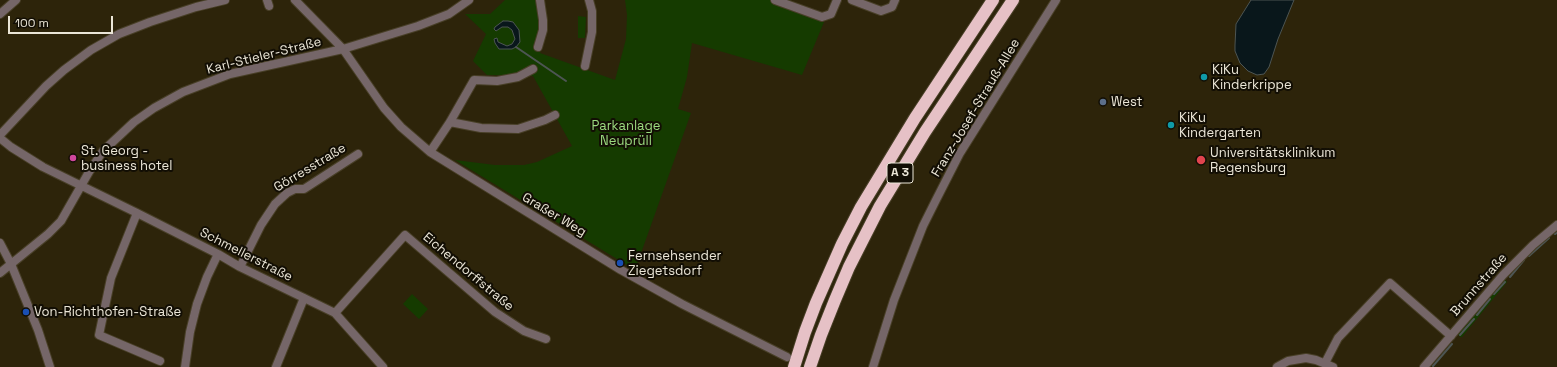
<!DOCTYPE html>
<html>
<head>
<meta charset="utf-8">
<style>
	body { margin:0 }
	#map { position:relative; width:1557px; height:367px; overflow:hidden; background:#2d240a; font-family:"Space Grotesk",sans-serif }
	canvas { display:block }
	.scale { position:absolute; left:8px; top:16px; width:105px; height:18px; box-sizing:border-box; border:2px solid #ebe6d7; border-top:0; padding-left:5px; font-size:12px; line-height:14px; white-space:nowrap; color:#ebe6d7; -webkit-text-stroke:3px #120e04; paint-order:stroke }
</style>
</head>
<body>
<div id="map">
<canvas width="1557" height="367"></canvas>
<div class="scale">100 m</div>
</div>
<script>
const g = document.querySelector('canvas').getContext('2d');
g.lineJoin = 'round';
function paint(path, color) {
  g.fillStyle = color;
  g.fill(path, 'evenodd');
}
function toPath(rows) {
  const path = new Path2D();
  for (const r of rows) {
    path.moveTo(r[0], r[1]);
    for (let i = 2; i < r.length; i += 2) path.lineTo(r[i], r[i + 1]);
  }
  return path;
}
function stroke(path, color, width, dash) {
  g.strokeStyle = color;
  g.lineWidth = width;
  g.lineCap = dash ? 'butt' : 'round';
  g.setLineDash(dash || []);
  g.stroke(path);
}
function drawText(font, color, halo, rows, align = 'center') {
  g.font = font + ' "Space Grotesk",sans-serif';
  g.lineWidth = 4;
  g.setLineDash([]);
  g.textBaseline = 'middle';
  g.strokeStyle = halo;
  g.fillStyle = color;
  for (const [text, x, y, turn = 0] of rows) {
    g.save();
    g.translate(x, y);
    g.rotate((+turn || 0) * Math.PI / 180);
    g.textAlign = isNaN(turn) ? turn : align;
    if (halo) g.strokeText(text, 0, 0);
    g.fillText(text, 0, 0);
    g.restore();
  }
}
const green = toPath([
	[505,0,541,0,544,38,540,53,615,80,626,39,627,15,625,0,772,0,824,22,802,75,692,43,687,77,678,109,691,113,635,270,455,160,495,165,524,165,537,162,572,146,533,76,487,75,473,61,486,34,465,14,490,14],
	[578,16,586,17,585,38,578,38],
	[1505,279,1507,282,1462,337,1460,337,1457,333],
	[412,294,428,309,419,319,403,304]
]);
const water = toPath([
	[1251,0,1294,0,1278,39,1269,67,1264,74,1257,75,1248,71,1240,63,1235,51,1235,45,1236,24,1251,0],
	[503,21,508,21,513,22,519,30,520,42,516,47,512,49,499,49,495,43,494,39,497,38,498,42,507,46,512,44,515,39,512,30,508,27,502,27,496,31,494,29,495,27,503,21]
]);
const stream = toPath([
	[516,47,566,81],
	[1555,234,1557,233],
	[1529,256,1549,238],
	[1510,277,1524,260],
	[1494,294,1505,282],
	[1477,315,1490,299],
	[1460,335,1474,319],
	[1433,366,1452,344]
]);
const minor = toPath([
	[267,0,269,6],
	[295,0,343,49,384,108,401,127,430,152,621,270,682,304,787,357],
	[775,0,822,17,831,14,837,0],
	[852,0,881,11,892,7,895,0],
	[0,14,16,0],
	[538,47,543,30,543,20,540,0],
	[585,66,592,32,592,11,589,0],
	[450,122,481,128,518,129,545,120,555,115],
	[0,135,46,86,64,70,91,50,119,34,150,22,196,7,225,0],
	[0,138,11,147,43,167,137,213,218,254,240,267,335,313,383,367],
	[430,152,450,122,474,80,497,81,518,77,533,69],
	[137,213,111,278,99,335,160,361],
	[0,243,11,264,38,330,50,367],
	[240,267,261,225,275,204,287,193,295,189,304,189,358,154],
	[0,273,48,234,61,221,89,172,103,151,134,122,154,108,183,92,230,74,343,49,418,26,449,14,469,0],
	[335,313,405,235,495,312,524,331,546,339],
	[1325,363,1338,338,1390,283,1451,336],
	[185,367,190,332,197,304,207,277,218,254],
	[276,367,304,298],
	[873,367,894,300,923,226,936,200,960,153,1056,0],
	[1277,367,1288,361,1306,358,1316,360,1333,367],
	[1424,367,1503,275,1533,245,1557,225]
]);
const highway = toPath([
	[794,367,805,332,816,303,842,244,861,207,915,118,993,0],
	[810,367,821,335,835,300,849,267,880,206,925,132,1013,0]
]);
const markers = [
	[1204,77,4,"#0f9aa8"],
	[1103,102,4,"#5c6f8a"],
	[1171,125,4,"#0f9aa8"],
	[73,158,4,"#d1479c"],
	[1201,160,5,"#e0444e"],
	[620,263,4,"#1a4fb4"],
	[26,312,4,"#1a4fb4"]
];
const shields = [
	[900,173,26]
];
const shieldNames = [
	["A 3",900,173]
];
const streetNames = [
	["Karl-Stieler-Straße",264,56,-14],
	["Franz-Josef-Strauß-Allee",976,108,-59],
	["Görresstraße",310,168,-31],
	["Graßer Weg",554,215,31],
	["Schmellerstraße",246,255,27],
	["Eichendorffstraße",468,272,40],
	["Brunnstraße",1479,285,-49]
];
const poiNames = [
	["KiKu",1212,70],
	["Kinderkrippe",1212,85],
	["West",1111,102],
	["KiKu",1179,118],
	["Kindergarten",1179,133],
	["St. Georg -",81,151],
	["business hotel",81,166],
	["Universitätsklinikum",1210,153],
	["Regensburg",1210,168],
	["Fernsehsender",628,256],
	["Ziegetsdorf",628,271],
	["Von-Richthofen-Straße",34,312]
];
const parkNames = [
	["Parkanlage",626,126],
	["Neuprüll",626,141]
];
paint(green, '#153b00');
paint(water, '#09171b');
stroke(water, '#4d5553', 1);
stroke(stream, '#4d5553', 2);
stroke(minor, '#483f27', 10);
stroke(highway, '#483f27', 14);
stroke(minor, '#756668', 8);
stroke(highway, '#e6c1c6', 12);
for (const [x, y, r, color] of markers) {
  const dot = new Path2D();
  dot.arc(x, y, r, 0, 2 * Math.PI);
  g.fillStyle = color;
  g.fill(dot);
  stroke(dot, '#120e04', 1.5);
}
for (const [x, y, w] of shields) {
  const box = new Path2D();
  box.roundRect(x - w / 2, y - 10, w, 20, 3);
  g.fillStyle = '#120e04';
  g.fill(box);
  stroke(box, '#ebe6d7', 1);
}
drawText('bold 12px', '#ebe6d7', null, shieldNames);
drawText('13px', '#ebe6d7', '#120e04', streetNames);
drawText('13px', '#ebe6d7', '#120e04', poiNames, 'left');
drawText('13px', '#9bd97f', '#120e04', parkNames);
</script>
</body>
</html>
